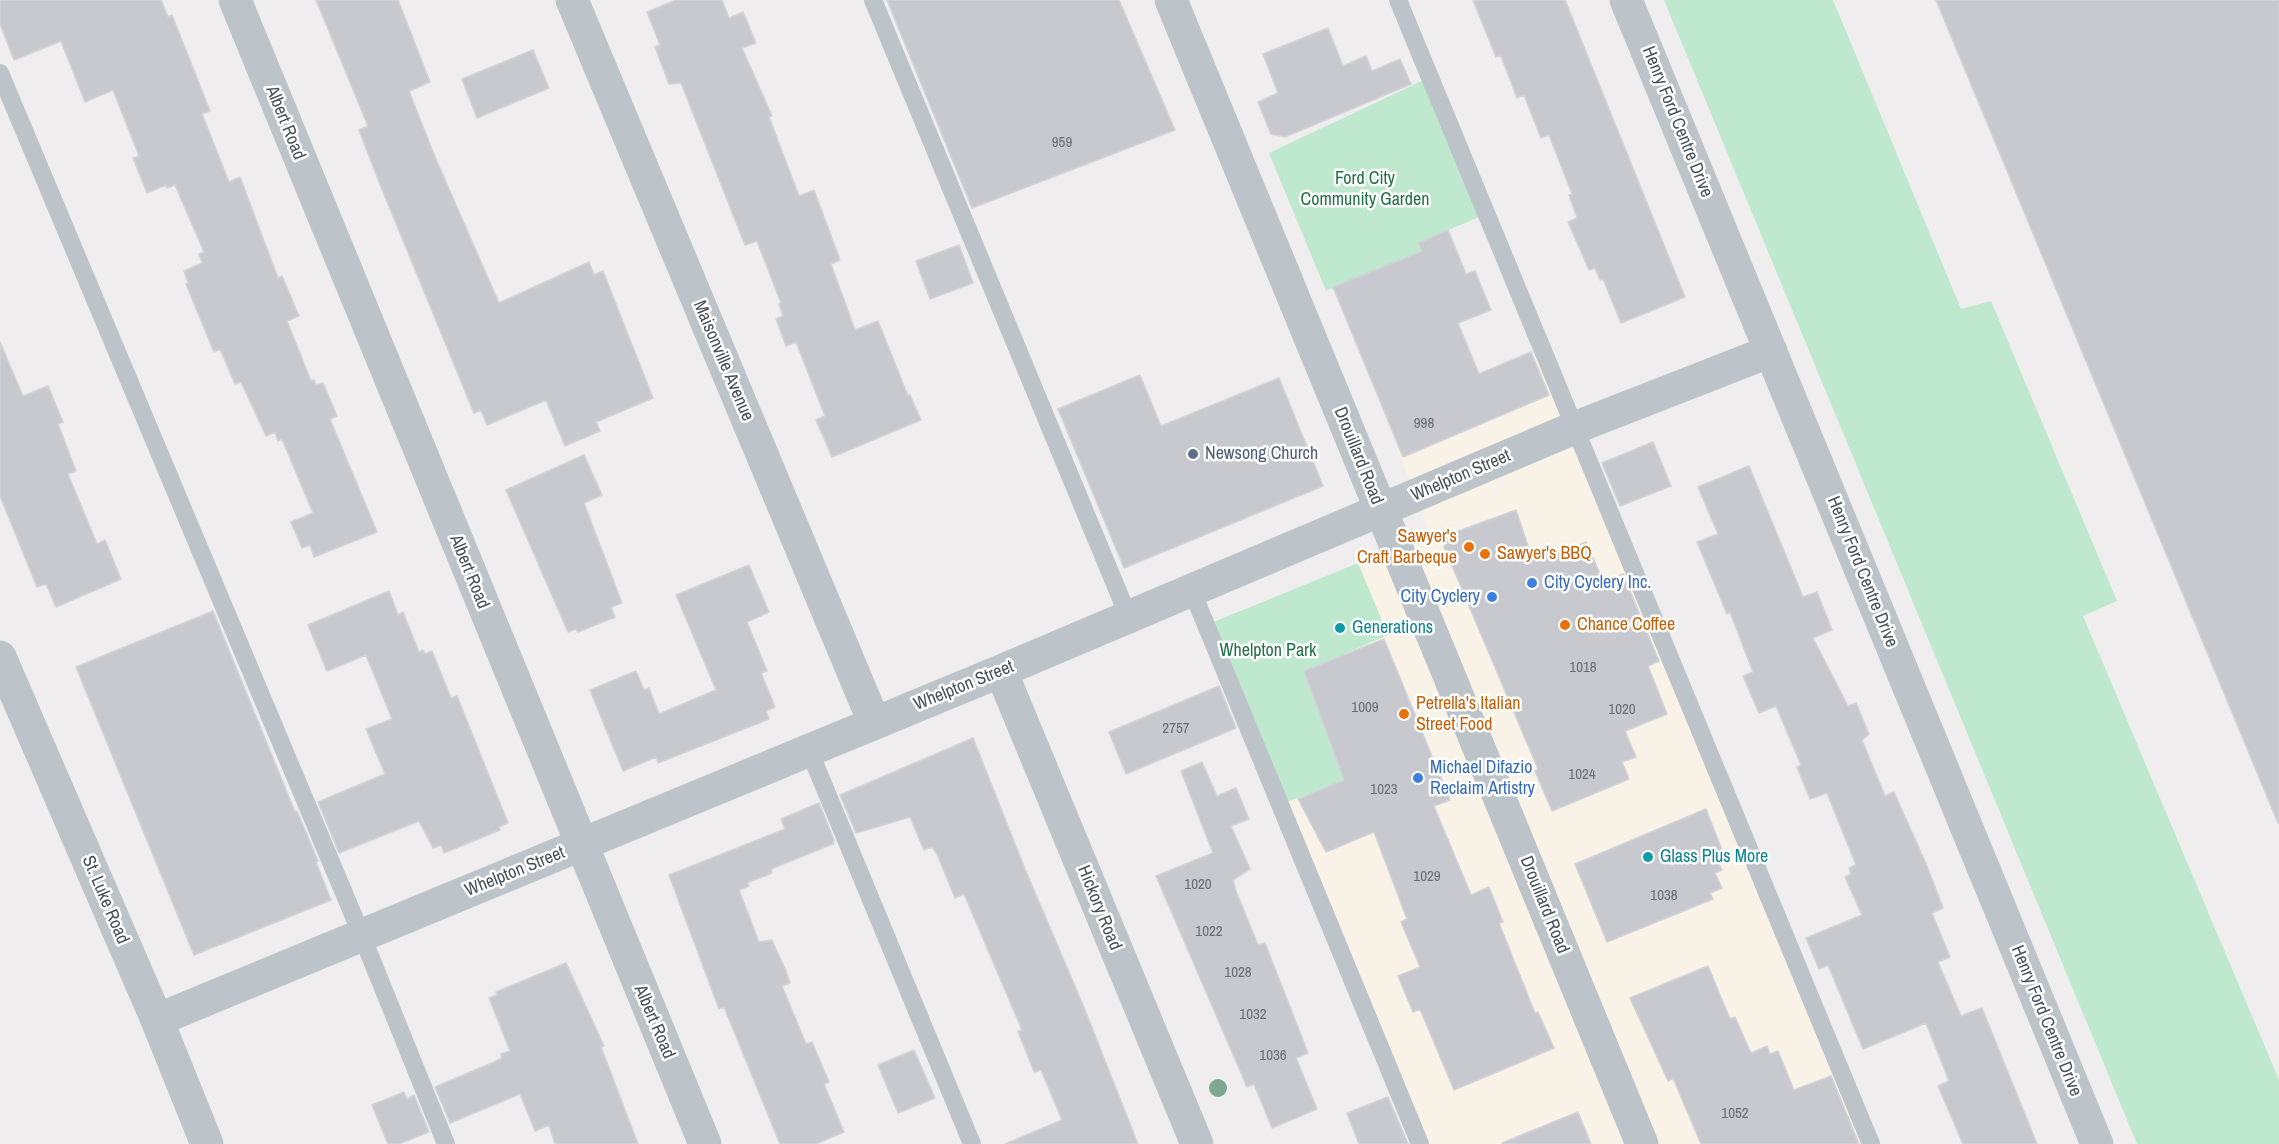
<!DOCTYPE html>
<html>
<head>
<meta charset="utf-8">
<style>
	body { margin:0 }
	canvas { display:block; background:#efeded }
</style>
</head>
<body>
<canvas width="2279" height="1144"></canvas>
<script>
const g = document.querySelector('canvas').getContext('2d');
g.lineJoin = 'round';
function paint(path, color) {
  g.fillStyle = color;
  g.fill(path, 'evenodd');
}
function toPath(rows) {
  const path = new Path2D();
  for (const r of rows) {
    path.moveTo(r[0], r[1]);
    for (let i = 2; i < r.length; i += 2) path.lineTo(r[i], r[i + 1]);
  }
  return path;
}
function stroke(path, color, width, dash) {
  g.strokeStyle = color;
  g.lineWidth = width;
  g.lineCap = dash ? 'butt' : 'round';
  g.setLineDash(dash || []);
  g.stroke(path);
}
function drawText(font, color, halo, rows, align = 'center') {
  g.font = font + ' "Archivo Narrow",sans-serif';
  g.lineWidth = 5;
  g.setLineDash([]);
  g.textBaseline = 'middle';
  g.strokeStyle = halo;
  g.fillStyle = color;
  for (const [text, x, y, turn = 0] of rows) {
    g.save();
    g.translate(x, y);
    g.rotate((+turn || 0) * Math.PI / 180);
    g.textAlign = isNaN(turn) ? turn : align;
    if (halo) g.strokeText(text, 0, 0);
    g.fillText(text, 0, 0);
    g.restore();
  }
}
const commercial = toPath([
	[1543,353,1873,1144,1416,1144,1280,804,1310,669,1387,635,1358,563,1428,529,1387,420]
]);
const green = toPath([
	[1664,0,1833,0,1961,309,1991,301,2117,601,2083,616,2279,1080,2279,1144,2137,1144],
	[1430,77,1486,214,1418,243,1422,251,1326,291,1269,153],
	[1358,563,1388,635,1310,669,1356,778,1280,804,1206,625]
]);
const building = toPath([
	[0,0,161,0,168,17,172,15,210,111,202,114,229,182,240,177,278,278,282,276,299,316,287,321,311,381,314,380,316,385,323,383,337,416,330,419,377,532,314,557,310,545,302,548,291,522,313,513,282,439,278,441,275,432,266,436,241,382,235,384,220,349,214,352,186,284,188,283,184,271,202,263,199,254,204,252,175,185,167,188,166,185,147,193,133,158,139,156,113,90,85,102,61,41,14,60,0,24,0,0],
	[316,0,398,0,430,82,409,91,435,157,499,303,589,262,594,275,603,271,653,398,596,422,600,431,565,446,546,400,487,425,481,410,474,413,379,182,359,130,368,126,316,0],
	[676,0,722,0,729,18,743,12,756,43,742,48,772,116,769,117,799,196,814,190,840,260,831,264,855,330,878,321,908,396,910,395,921,420,832,457,816,420,825,416,796,342,786,346,776,319,783,316,779,304,781,303,757,241,745,245,681,83,669,84,655,47,660,45,647,12,676,0],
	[887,0,1119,0,1175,130,972,208,887,0],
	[1473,0,1565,0,1685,297,1621,323,1603,279,1600,280,1595,268,1589,270,1568,222,1577,218,1569,195,1572,194,1549,135,1541,138,1524,95,1517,98,1501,56,1496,57,1473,0],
	[1936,0,2279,0,2279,823,2278,823,1936,0],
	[1328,28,1343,66,1366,56,1372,71,1400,59,1411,84,1285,137,1271,134,1258,102,1278,93,1263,54,1328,28],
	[533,50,549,88,477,118,462,79,533,50],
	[1448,230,1466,274,1475,271,1491,310,1458,323,1479,374,1531,352,1549,395,1403,457,1333,287,1422,251,1418,243,1448,230],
	[959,245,973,283,930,299,916,261,959,245],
	[0,342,23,396,48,386,63,422,58,424,76,471,68,474,97,544,105,540,121,579,56,607,46,584,37,587,0,496,0,342],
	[1140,375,1161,426,1279,378,1323,486,1124,568,1058,409,1140,375],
	[1653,442,1671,486,1620,506,1602,463,1653,442],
	[584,455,602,495,584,503,622,603,611,607,615,617,578,632,576,629,568,632,506,490,584,455],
	[1749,466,1803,597,1817,592,1832,630,1813,638,1848,706,1856,703,1869,734,1862,740,1885,796,1894,792,1927,866,1943,908,1932,913,1950,957,1938,962,1961,1016,1982,1008,2037,1144,1963,1144,1938,1086,1949,1081,1926,1023,1863,1049,1828,965,1819,969,1806,938,1862,915,1845,877,1851,874,1849,868,1856,865,1827,793,1810,799,1797,767,1801,765,1776,706,1759,713,1743,676,1753,672,1730,612,1727,614,1697,542,1718,534,1698,487,1749,466],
	[1516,510,1532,558,1551,549,1554,555,1586,542,1604,583,1623,574,1659,661,1648,666,1667,714,1625,731,1636,757,1622,762,1629,779,1552,811,1535,771,1538,769,1444,547,1450,534,1516,510],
	[749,565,769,612,747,622,767,671,761,673,775,707,766,711,769,719,658,763,656,757,623,771,590,690,636,671,644,690,649,688,659,714,716,690,676,595,749,565],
	[389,591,398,615,403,612,419,652,423,650,425,654,432,651,451,698,457,696,508,823,499,827,500,830,444,853,441,845,433,848,419,821,339,853,318,802,385,774,366,729,392,719,366,655,327,671,308,625,389,591],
	[213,611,295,812,297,811,318,861,316,862,331,900,194,955,76,667,213,611],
	[1384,639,1450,800,1434,806,1471,895,1489,887,1503,922,1499,923,1535,1013,1538,1012,1554,1048,1454,1090,1420,1009,1413,1012,1398,976,1420,967,1401,922,1407,919,1374,832,1326,852,1298,799,1344,780,1304,671,1384,639],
	[1219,686,1236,728,1126,774,1109,732,1219,686],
	[973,738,1025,869,1083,1005,1138,1144,1005,1144,1062,1120,1041,1070,1034,1072,1018,1031,1022,1030,964,894,955,898,937,854,932,847,924,850,910,817,856,833,840,795,973,738],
	[1202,762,1217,796,1236,788,1249,819,1231,826,1250,869,1233,880,1236,891,1258,945,1265,943,1308,1053,1296,1058,1317,1109,1272,1128,1254,1084,1247,1087,1156,876,1213,853,1181,771,1202,762],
	[819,803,834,840,833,844,771,869,772,873,747,883,749,886,739,890,759,942,772,940,786,971,790,983,782,986,806,1044,812,1042,829,1082,824,1084,844,1132,816,1144,780,1144,724,1007,719,1009,669,875,785,829,781,819,819,803],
	[1706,809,1722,850,1714,853,1722,870,1715,873,1722,888,1710,893,1713,899,1607,942,1575,864,1706,809],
	[566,963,604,1046,601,1047,638,1144,555,1144,549,1125,535,1131,520,1094,450,1123,435,1087,494,1062,502,1058,501,1054,510,1051,489,998,497,995,496,992,566,963],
	[1708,966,1730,1019,1735,1017,1751,1053,1767,1046,1770,1054,1778,1051,1794,1090,1831,1076,1859,1144,1701,1144,1673,1078,1668,1081,1630,998,1708,966],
	[914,1050,935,1098,898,1113,878,1065,914,1050],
	[404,1092,407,1099,414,1095,429,1132,399,1144,388,1144,372,1105,404,1092],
	[1388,1097,1408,1144,1359,1144,1347,1113,1388,1097],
	[1578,1112,1591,1144,1503,1144,1502,1143,1578,1112]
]);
const service = toPath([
	[873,0,1129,618],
	[1398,0,1871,1144],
	[0,73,362,936,446,1144],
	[1192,591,1420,1144],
	[809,750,972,1144]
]);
const minor = toPath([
	[235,0,705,1144],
	[572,0,874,722],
	[1626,0,2097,1144],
	[0,657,157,1020,207,1144],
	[1001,671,1197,1144],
	[157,1020,1001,671,1574,428,1771,351]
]);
const tertiary = toPath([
	[1171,0,1642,1144]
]);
const trees = [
	[1218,1088]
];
const markers = [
	[1193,454,6,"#5c6f8a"],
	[1469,547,6,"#e8710a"],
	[1485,554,6,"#e8710a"],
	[1532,583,6,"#3f7fe0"],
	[1492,597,6,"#3f7fe0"],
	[1565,625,6,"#e8710a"],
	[1340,628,6,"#0f9aa8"],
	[1404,714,6,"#e8710a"],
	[1418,778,6,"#3f7fe0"],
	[1648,857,6,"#0f9aa8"]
];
const numberNames = [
	["959",1062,143],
	["998",1424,424],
	["1018",1583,668],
	["1009",1365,708],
	["1020",1622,710],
	["2757",1176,729],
	["1024",1582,775],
	["1023",1384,790],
	["1029",1427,877],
	["1020",1198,885],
	["1038",1664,896],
	["1022",1209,932],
	["1028",1238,973],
	["1032",1253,1015],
	["1036",1273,1056],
	["1052",1735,1114]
];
const streetNames = [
	["Henry Ford Centre Drive",1677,122,68],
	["Albert Road",285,123,68],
	["Maisonville Avenue",723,361,67],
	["Drouillard Road",1358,456,68],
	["Whelpton Street",1461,476,-23],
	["Albert Road",469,572,68],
	["Henry Ford Centre Drive",1862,572,68],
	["Whelpton Street",964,686,-22],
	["Whelpton Street",515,872,-22],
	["St. Luke Road",105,900,67],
	["Drouillard Road",1544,905,68],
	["Hickory Road",1099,908,68],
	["Henry Ford Centre Drive",2046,1021,68],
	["Albert Road",654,1022,67]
];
const parkNames = [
	["Ford City",1365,179],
	["Community Garden",1365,200],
	["Whelpton Park",1268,651]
];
const serviceNames = [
	["Newsong Church",1205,454]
];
const foodNames = [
	["Sawyer's",1457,537,"right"],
	["Craft Barbeque",1457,558,"right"],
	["Sawyer's BBQ",1497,554],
	["Chance Coffee",1577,625],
	["Petrella's Italian",1416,704],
	["Street Food",1416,725]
];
const shopNames = [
	["City Cyclery Inc.",1544,583],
	["City Cyclery",1480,597,"right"],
	["Michael Difazio",1430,768],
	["Reclaim Artistry",1430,789]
];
const cultureNames = [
	["Generations",1352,628],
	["Glass Plus More",1660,857]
];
paint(commercial, '#f9f3e7');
paint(green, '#bfe9ce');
paint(building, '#c7c9cf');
stroke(building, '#d1d3d7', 1.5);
stroke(service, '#bcc4ca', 18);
stroke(minor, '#bcc4ca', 33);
stroke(tertiary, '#bcc4ca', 33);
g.fillStyle = '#7da892';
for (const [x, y] of trees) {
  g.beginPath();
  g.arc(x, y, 9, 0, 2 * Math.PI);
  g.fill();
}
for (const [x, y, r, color] of markers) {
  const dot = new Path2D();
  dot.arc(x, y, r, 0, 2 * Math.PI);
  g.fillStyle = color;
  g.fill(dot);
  stroke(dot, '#fff', 2);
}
drawText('15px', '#676e76', null, numberNames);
drawText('18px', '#475058', '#fff', streetNames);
drawText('18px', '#207047', '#fff', parkNames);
drawText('18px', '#4e5e75', '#fff', serviceNames, 'left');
drawText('18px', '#c56008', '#fff', foodNames, 'left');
drawText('18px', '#366cbe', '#fff', shopNames, 'left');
drawText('18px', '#0d838f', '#fff', cultureNames, 'left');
</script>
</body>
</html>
